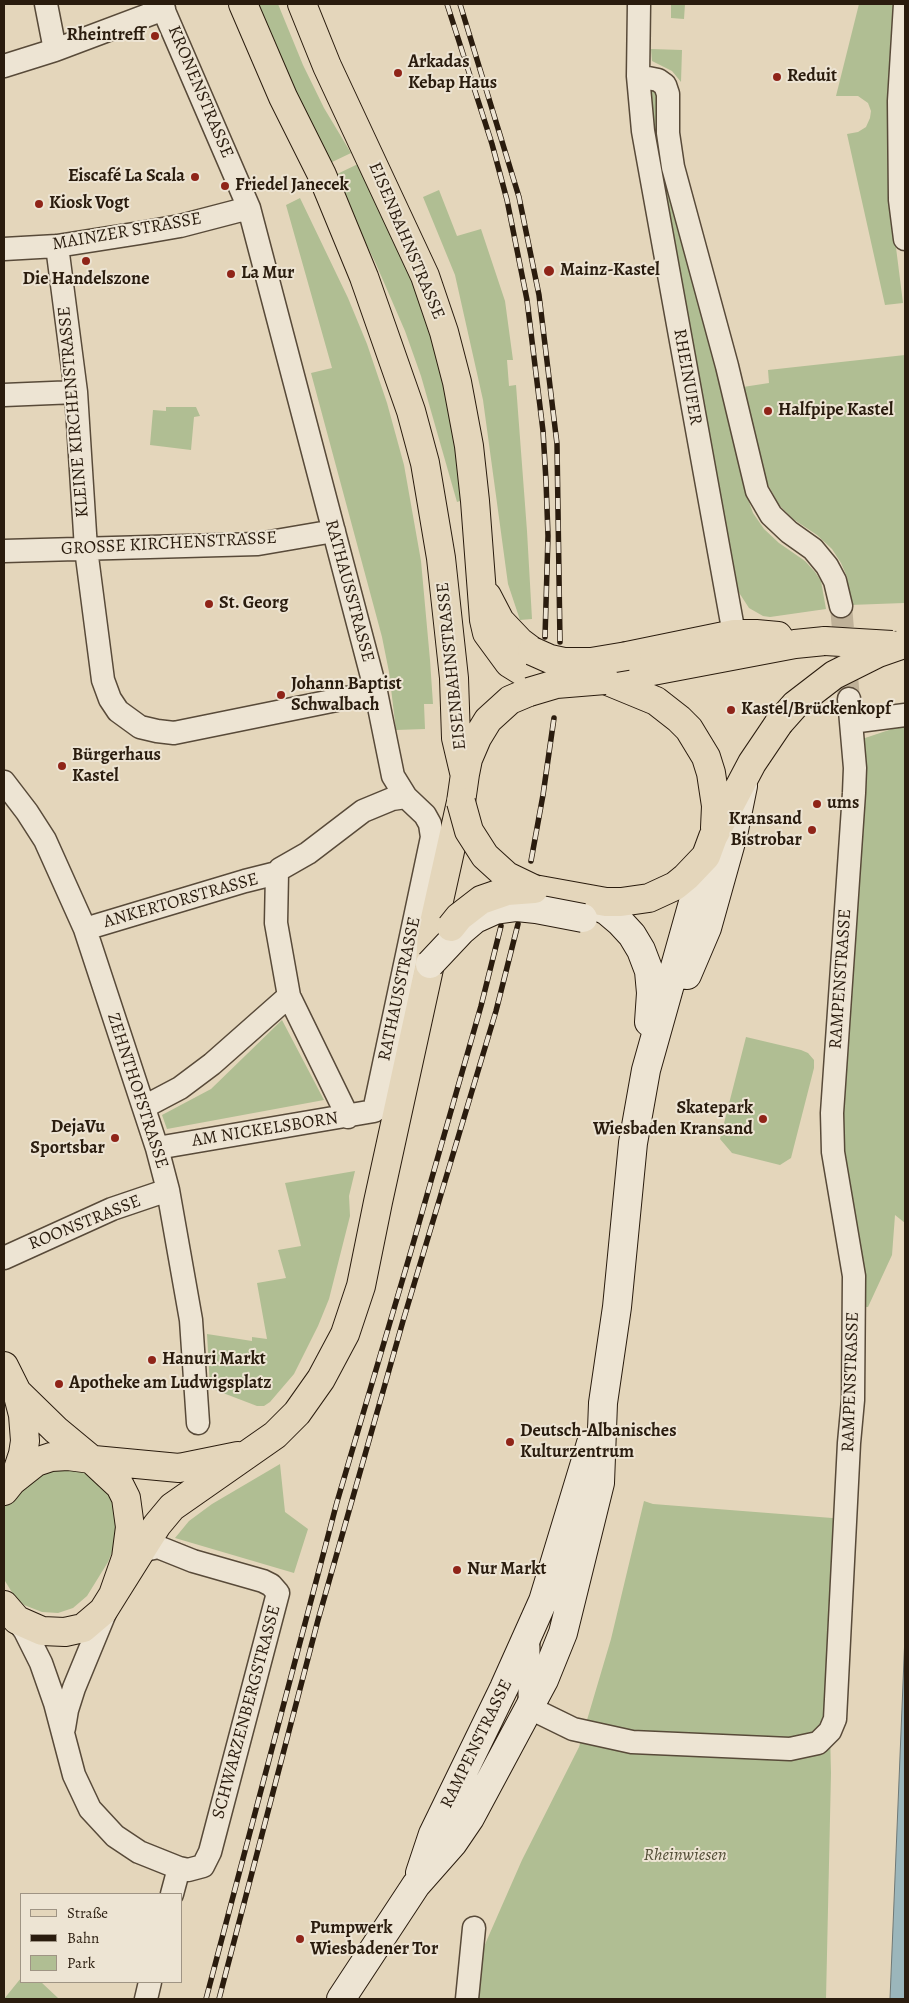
<!DOCTYPE html>
<html>
<head>
<meta charset="utf-8">
<style>
	body { margin:0 }
	#map { position:relative; width:909px; height:2003px; overflow:hidden; background:#e4d6bb; font-family:Alegreya,serif }
	canvas { display:block }
	.frame { position:absolute; inset:0; border:5px solid #2a1c0e; pointer-events:none }
	.legend { position:absolute; left:20px; top:1893px; width:162px; height:90px; box-sizing:border-box; background:#ede4d3; border:1px solid #9f9484; margin:0; padding:6px 9px; list-style:none; font-size:15px; color:#2a1c0e }
	.legend li { display:flex; align-items:center; gap:10px; height:25px }
	.legend b { width:25px; border:1px solid #9f9484 }
</style>
</head>
<body>
<div id="map">
<canvas width="909" height="2003"></canvas>
<div class="frame"></div>
<ul class="legend">
<li><b style="height:6px;background:#e4d6bb"></b>Straße</li>
<li><b style="height:6px;background:#2a1c0e"></b>Bahn</li>
<li><b style="height:14px;background:#b0be93"></b>Park</li>
</ul>
</div>
<script>
const g = document.querySelector('canvas').getContext('2d');
g.lineJoin = 'round';
function paint(path, color) {
  g.fillStyle = color;
  g.fill(path, 'evenodd');
}
function toPath(rows) {
  const path = new Path2D();
  for (const r of rows) {
    path.moveTo(r[0], r[1]);
    for (let i = 2; i < r.length; i += 2) path.lineTo(r[i], r[i + 1]);
  }
  return path;
}
function stroke(path, color, width, dash) {
  g.strokeStyle = color;
  g.lineWidth = width;
  g.lineCap = dash ? 'butt' : 'round';
  g.setLineDash(dash || []);
  g.stroke(path);
}
function drawText(font, color, halo, rows, align = 'center') {
  g.font = font + ' Alegreya,serif';
  g.lineWidth = 4;
  g.setLineDash([]);
  g.textBaseline = 'middle';
  g.strokeStyle = halo;
  g.fillStyle = color;
  for (const [text, x, y, turn = 0] of rows) {
    g.save();
    g.translate(x, y);
    g.rotate((+turn || 0) * Math.PI / 180);
    g.textAlign = isNaN(turn) ? turn : align;
    if (halo) g.strokeText(text, 0, 0);
    g.fillText(text, 0, 0);
    g.restore();
  }
}
const green = toPath([
	[257,4,278,4,303,65,324,108,351,153,328,164],
	[671,4,685,4,684,19,671,18],
	[859,4,895,4,889,89,888,150,890,200,903,303,885,305,847,134,858,132,866,127,870,118,871,111,868,103,858,96,836,96],
	[651,49,682,50,681,82,672,71,652,61],
	[653,90,656,91,702,313,748,499,753,513,764,529,779,543,805,561,815,572,821,581,826,609,770,617,763,616,749,608,736,588,653,136,648,92],
	[358,164,397,239,427,318,451,409,463,500,457,502,421,376,405,331,376,264,333,176],
	[439,190,457,236,481,229,505,301,513,360,507,360,509,386,516,385,527,531,532,619,520,620,508,584,483,400,455,275,423,197],
	[300,198,348,298,367,344,387,403,404,465,421,561,430,660,433,704,424,704,425,729,396,730,389,672,382,637,311,373,332,368,286,205],
	[905,355,905,588,904,603,850,605,847,577,841,563,832,549,817,535,793,519,779,505,764,477,743,387,769,383,768,370],
	[166,407,196,407,200,416,194,417,191,450,150,445,153,410,166,411],
	[901,726,905,726,905,1223,895,1215,892,1255,868,1307,862,1307,840,1154,853,910,865,738],
	[282,1020,324,1100,167,1129,162,1115,211,1089],
	[746,1037,801,1050,808,1053,814,1060,814,1068,791,1158,780,1165,732,1153,720,1139],
	[355,1171,349,1196,350,1216,329,1299,318,1326,294,1374,270,1402,264,1406,257,1406,210,1388,207,1334,252,1341,252,1337,267,1339,257,1283,286,1278,278,1250,301,1246,285,1183],
	[280,1464,285,1512,308,1529,294,1573,175,1538,189,1521,212,1504],
	[81,1466,109,1490,115,1511,116,1533,114,1547,108,1562,87,1596,73,1608,58,1613,42,1612,24,1605,13,1594,5,1581,4,1507,13,1494,43,1469],
	[644,1501,653,1504,845,1519,830,1732,831,1773,826,1999,467,1999,468,1983,522,1860,579,1747,611,1639],
	[21,1978,21,1982,41,1982,58,1998,57,1999,4,1999]
]);
const water = toPath([
	[905,1635,905,1999,890,1999,905,1635]
]);
const minorTunnel = toPath([
	[841,606,849,699]
]);
const minor = toPath([
	[46,4,55,50,164,9],
	[639,4,638,76,643,131,734,634,725,646],
	[905,4,899,101,900,200,905,239],
	[4,66,55,50],
	[638,76,658,80,665,85,668,94,668,133,673,167,727,366,757,491,771,515,789,532,813,549,827,566,835,581,841,606],
	[57,246,76,392,86,549,103,680,110,699,118,711,140,727,157,731,174,733,376,692],
	[4,249,57,246,140,233,180,226,249,208],
	[4,395,76,392],
	[4,551,258,544,334,531],
	[851,722,905,715],
	[4,782,27,812,45,840,85,929,157,1148,168,1190,191,1320,198,1423],
	[85,929,245,881,277,873],
	[144,1107,180,1088,212,1064,289,996],
	[348,1117,289,996,276,923,277,873,280,869,308,853,363,811,392,799,406,797],
	[157,1148,374,1111,432,837,430,824,425,815,406,797,393,776,376,692,249,208,161,4],
	[4,1258,112,1209,168,1190],
	[17,1620,25,1631,41,1663,55,1703,74,1775,90,1809,115,1836,139,1852,179,1868,188,1870,203,1866,210,1852,278,1593,271,1585,263,1581,193,1561,158,1547,140,1551],
	[528,1637,530,1708],
	[530,1708,573,1729,632,1742,790,1749,818,1743,830,1731,835,1719,849,1443,853,1400,854,1276,833,1152,832,1113,854,793,855,768,849,699],
	[64,1728,67,1710,74,1688,107,1608],
	[172,1894,179,1868],
	[146,1999,150,1982],
	[467,1999,474,1928]
]);
const secondary = toPath([
	[581,898,607,911,620,922,632,935,641,950,649,971,651,993,649,1022],
	[687,975,707,928,733,835,743,786],
	[420,1873,433,1834,504,1688,543,1601,591,1443],
	[341,1999,416,1885,453,1843,470,1818,544,1680,563,1633,600,1483,603,1403,617,1307,633,1143,646,1070,706,856]
]);
const primary = toPath([
	[243,4,283,97,322,175,364,277,411,411,425,463,441,558,454,678,456,738,464,772],
	[302,4,327,66,425,276,444,332,457,382,469,446,475,501,484,620,487,633,509,663,530,676],
	[487,596,500,621,520,642,532,651],
	[627,656,734,634,756,634,778,636],
	[605,680,795,644,825,641],
	[605,680,656,701,679,719,689,729,706,757,711,773,716,806,715,828],
	[534,889,606,902,621,902,649,898,675,886,686,877,706,856,713,837,752,763,779,723],
	[4,1366,17,1392,23,1415,25,1441,23,1454,17,1472,12,1481],
	[17,1392,56,1430,91,1459],
	[94,1460,179,1468,238,1456],
	[4,1491,12,1481,36,1462,51,1457,68,1456,91,1459,120,1486,126,1498,130,1527,126,1558,113,1595,103,1611,83,1628,65,1632,42,1631,17,1620,4,1605],
	[113,1595,157,1525,172,1507,275,1435,297,1413,321,1379,345,1334,361,1286,378,1202,430,964,432,932,461,802,465,774,468,759,477,738,488,720,510,700,529,692]
]);
const rail = toPath([
	[447,4,492,144,507,200,527,300,543,431,546,481,548,536,545,637],
	[460,4,519,197,539,295,557,444,560,642],
	[531,861,543,795,554,718],
	[206,1999,337,1502,411,1251,481,1006,501,926],
	[219,1999,318,1620,403,1321,496,1011,518,924]
]);
const secondaryBridge = toPath([
	[430,964,462,930,475,919,495,910,517,907,536,909,583,918]
]);
const primaryBridge = toPath([
	[825,641,892,645],
	[532,651,550,659,564,662,591,662,627,656],
	[529,692,556,684,605,680],
	[779,723,795,705,834,675,878,653,901,645],
	[461,802,469,831,485,856,507,876,534,889],
	[451,927,459,917,481,900,507,891,534,889]
]);
const markers = [
	[155,36,5,"#8f2418"],
	[398,73,5,"#8f2418"],
	[777,77,5,"#8f2418"],
	[195,177,5,"#8f2418"],
	[225,186,5,"#8f2418"],
	[39,204,5,"#8f2418"],
	[86,261,5,"#8f2418"],
	[549,271,6,"#8f2418"],
	[231,274,5,"#8f2418"],
	[768,411,5,"#8f2418"],
	[209,604,5,"#8f2418"],
	[281,695,5,"#8f2418"],
	[731,710,5,"#8f2418"],
	[62,766,5,"#8f2418"],
	[817,804,5,"#8f2418"],
	[812,830,5,"#8f2418"],
	[763,1119,5,"#8f2418"],
	[115,1138,5,"#8f2418"],
	[152,1360,5,"#8f2418"],
	[59,1384,5,"#8f2418"],
	[510,1442,5,"#8f2418"],
	[457,1570,5,"#8f2418"],
	[300,1939,5,"#8f2418"]
];
const poiNames = [
	["Rheintreff",145,36,"right"],
	["Arkadas",408,63],
	["Kebap Haus",408,84],
	["Reduit",787,77],
	["Eiscafé La Scala",185,177,"right"],
	["Friedel Janecek",235,186],
	["Kiosk Vogt",49,204],
	["Mainz-Kastel",560,271],
	["La Mur",241,274],
	["Die Handelszone",86,280,"center"],
	["Halfpipe Kastel",778,411],
	["St. Georg",219,604],
	["Johann Baptist",291,685],
	["Schwalbach",291,706],
	["Kastel/Brückenkopf",741,710],
	["Bürgerhaus",72,756],
	["Kastel",72,777],
	["ums",827,804],
	["Kransand",802,820,"right"],
	["Bistrobar",802,841,"right"],
	["Skatepark",753,1109,"right"],
	["Wiesbaden Kransand",753,1130,"right"],
	["DejaVu",105,1128,"right"],
	["Sportsbar",105,1149,"right"],
	["Hanuri Markt",162,1360],
	["Apotheke am Ludwigsplatz",69,1384],
	["Deutsch-Albanisches",520,1432],
	["Kulturzentrum",520,1453],
	["Nur Markt",467,1570],
	["Pumpwerk",310,1929],
	["Wiesbadener Tor",310,1950]
];
const streetNames = [
	["KRONENSTRASSE",200,92,67],
	["MAINZER STRASSE",127,232,-10],
	["EISENBAHNSTRASSE",406,241,67],
	["RHEINUFER",687,377,80],
	["KLEINE KIRCHENSTRASSE",74,412,-95],
	["GROSSE KIRCHENSTRASSE",169,544,-3],
	["RATHAUSSTRASSE",349,591,75],
	["EISENBAHNSTRASSE",452,666,-96],
	["ANKERTORSTRASSE",181,901,-16],
	["RAMPENSTRASSE",841,979,-86],
	["RATHAUSSTRASSE",400,989,-78],
	["ZEHNTHOFSTRASSE",137,1091,72],
	["AM NICKELSBORN",265,1130,-9],
	["ROONSTRASSE",85,1223,-22],
	["RAMPENSTRASSE",851,1382,-88],
	["SCHWARZENBERGSTRASSE",247,1712,-75],
	["RAMPENSTRASSE",477,1744,-64]
];
const parkNames = [
	["Rheinwiesen",685,1856]
];
paint(green, '#b0be93');
paint(water, '#9bb6bb');
stroke(water, '#6e7876', 1);
stroke(minorTunnel, '#bfb198', 22, [22, 11]);
stroke(minor, '#584a39', 25);
stroke(secondary, '#2a1c0e', 30);
stroke(primary, '#2a1c0e', 30);
stroke(minor, '#ede4d3', 22);
stroke(secondary, '#ede4d3', 28);
stroke(primary, '#e4d6bb', 28);
stroke(rail, '#2a1c0e', 5.5);
stroke(rail, '#ede4d3', 4, [11]);
stroke(secondaryBridge, '#2a1c0e', 30, []);
stroke(primaryBridge, '#2a1c0e', 30, []);
stroke(secondaryBridge, '#ede4d3', 28);
stroke(primaryBridge, '#e4d6bb', 28);
for (const [x, y, r, color] of markers) {
  const dot = new Path2D();
  dot.arc(x, y, r, 0, 2 * Math.PI);
  g.fillStyle = color;
  g.fill(dot);
  stroke(dot, '#ede4d3', 2);
}
drawText('bold 18px', '#2a1c0e', '#ede4d3', poiNames, 'left');
drawText('18px', '#2a1c0e', '#ede4d3', streetNames);
drawText('italic 18px', '#524d36', '#ede4d3', parkNames);
</script>
</body>
</html>
